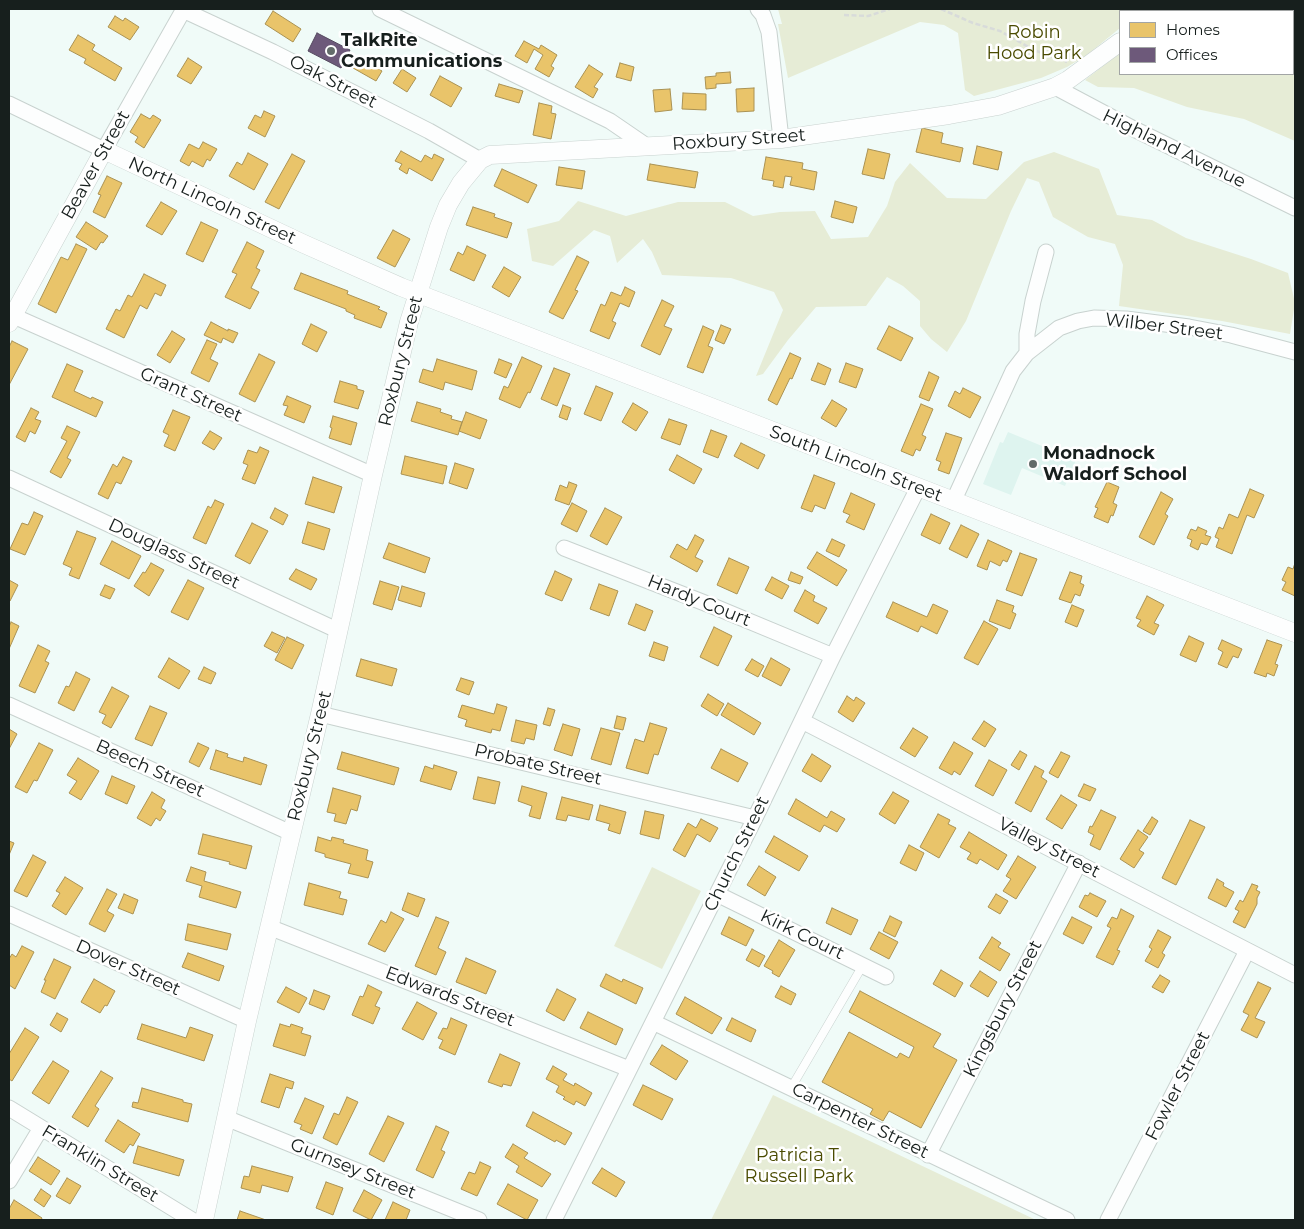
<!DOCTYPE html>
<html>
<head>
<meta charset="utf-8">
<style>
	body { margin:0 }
	#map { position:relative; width:1304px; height:1229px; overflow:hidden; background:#f0fbf8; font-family:Montserrat,sans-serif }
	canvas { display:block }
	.frame { position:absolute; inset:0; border:10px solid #171f1d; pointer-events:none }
	.legend { position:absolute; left:1119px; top:10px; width:175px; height:65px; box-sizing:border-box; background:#fff; border:1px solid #a2a5a5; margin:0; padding:6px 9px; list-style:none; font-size:15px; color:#171f1d }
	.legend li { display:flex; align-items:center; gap:10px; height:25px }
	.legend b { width:25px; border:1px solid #a2a5a5 }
</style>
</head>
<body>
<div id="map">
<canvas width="1304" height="1229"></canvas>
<div class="frame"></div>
<ul class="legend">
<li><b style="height:14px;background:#e9c46a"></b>Homes</li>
<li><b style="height:14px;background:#6d597a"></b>Offices</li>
</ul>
</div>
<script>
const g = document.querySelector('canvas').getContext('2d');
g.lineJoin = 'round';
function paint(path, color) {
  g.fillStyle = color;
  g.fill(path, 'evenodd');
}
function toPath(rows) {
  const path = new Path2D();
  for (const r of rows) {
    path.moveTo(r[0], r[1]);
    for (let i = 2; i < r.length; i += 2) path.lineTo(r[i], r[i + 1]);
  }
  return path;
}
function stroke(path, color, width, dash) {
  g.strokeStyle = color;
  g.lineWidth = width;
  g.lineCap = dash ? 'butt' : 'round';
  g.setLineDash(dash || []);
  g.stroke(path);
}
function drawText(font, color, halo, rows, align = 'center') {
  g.font = font + ' Montserrat,sans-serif';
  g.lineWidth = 5;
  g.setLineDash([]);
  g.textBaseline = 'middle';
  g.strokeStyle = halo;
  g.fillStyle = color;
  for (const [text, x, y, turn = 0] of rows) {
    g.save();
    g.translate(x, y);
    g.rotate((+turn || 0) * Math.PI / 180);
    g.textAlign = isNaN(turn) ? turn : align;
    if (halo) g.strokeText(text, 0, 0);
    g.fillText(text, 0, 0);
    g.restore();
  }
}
const built = toPath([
	[1008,432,1076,460,1065,486,1022,468,1011,495,983,484,1000,442,1003,443]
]);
const green = toPath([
	[778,9,1142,9,1139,11,1120,11,1120,28,1087,55,1067,67,1041,78,974,96,965,90,958,33,944,25,920,22,788,78,778,24,782,24],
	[1295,20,1295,141,1244,119,1187,107,1134,88,1098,87,1085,80,1120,53,1120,74,1293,74,1293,21],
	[1054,152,1099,169,1117,215,1152,220,1186,238,1251,259,1288,273,1295,303,1290,334,1222,321,1119,306,1123,265,1115,244,1088,237,1053,217,1039,182,1027,178,1011,211,966,321,947,352,931,339,920,326,920,301,903,286,887,277,866,306,816,307,788,340,763,374,756,376,783,310,774,292,731,278,662,275,652,252,643,239,617,263,610,236,594,230,553,266,532,261,527,229,559,221,578,201,626,216,678,202,725,202,753,216,780,212,815,211,831,239,868,237,887,206,895,182,910,163,947,198,986,199,1024,162],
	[652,867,701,891,662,969,614,946],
	[773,1095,1036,1220,711,1220]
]);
const homes = toPath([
	[273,11,301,29,293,42,265,24,273,11],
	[115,16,123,21,125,18,139,27,130,40,108,27,115,16],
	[78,35,95,45,92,50,122,68,115,81,84,63,86,59,69,50,78,35],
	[524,41,539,49,541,45,557,55,551,66,554,68,549,77,535,69,543,55,534,49,527,63,515,56,524,41],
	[360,57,382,71,376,81,353,68,360,57],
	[188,58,202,67,191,84,177,76,188,58],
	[620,63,634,67,631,81,616,77,620,63],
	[589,65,603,74,594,87,598,89,593,98,575,87,589,65],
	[402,69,416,78,407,92,393,83,402,69],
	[730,72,731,83,716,84,716,88,706,89,705,77,716,76,716,73,730,72],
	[440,76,462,88,451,107,430,95,440,76],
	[499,84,523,91,519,103,495,96,499,84],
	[754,88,754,111,737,112,736,89,754,88],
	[670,89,672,110,655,112,653,90,670,89],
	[683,93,706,94,706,110,682,109,683,93],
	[539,103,552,106,551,113,556,114,551,139,533,135,539,103],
	[264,111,275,116,265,137,248,128,255,115,261,118,264,111],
	[141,114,150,119,153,115,161,120,144,148,135,142,138,137,130,132,141,114],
	[922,128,943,133,941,143,963,148,960,162,916,152,922,128],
	[203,142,217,149,210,161,207,159,203,167,192,161,189,166,180,161,189,144,199,149,203,142],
	[977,146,1002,152,998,170,973,164,977,146],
	[868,149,890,154,884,179,862,174,868,149],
	[401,151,421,162,425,155,432,159,434,154,444,159,432,181,409,168,407,174,399,169,402,164,395,161,401,151],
	[248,153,268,164,254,190,229,176,237,162,242,165,248,153],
	[292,154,305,161,279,209,265,202,292,154],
	[766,157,803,163,802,169,817,172,814,190,790,185,792,177,785,176,783,188,773,186,774,181,762,179,766,157],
	[650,164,698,172,695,188,647,180,650,164],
	[559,167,585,171,582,189,556,185,559,167],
	[502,169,537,185,528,203,494,186,502,169],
	[107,176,122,183,105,218,93,212,101,195,98,194,107,176],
	[835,201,857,207,853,223,831,217,835,201],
	[161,202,177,211,162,235,146,226,161,202],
	[473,207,495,214,494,217,512,223,507,238,466,225,473,207],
	[86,222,108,236,103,243,101,242,96,250,76,237,86,222],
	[201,222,218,230,203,262,186,254,201,222],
	[393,230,410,239,395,267,377,258,393,230],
	[247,242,264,251,256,268,260,270,251,288,259,292,250,309,225,297,237,274,232,272,247,242],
	[76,244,87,249,56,313,38,304,61,257,68,260,76,244],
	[467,246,486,255,474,281,450,270,458,252,463,255,467,246],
	[577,256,589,262,575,290,578,291,563,319,549,312,577,256],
	[504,267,521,277,509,297,492,287,504,267],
	[301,273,348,291,347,294,380,307,378,309,387,313,381,328,354,318,355,315,346,311,346,309,294,289,301,273],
	[144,274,166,285,161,296,155,293,147,309,140,305,124,338,106,329,116,309,120,311,128,295,132,297,144,274],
	[625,287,635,292,629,307,620,303,612,321,616,323,609,339,590,331,601,304,605,306,611,292,621,296,625,287],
	[662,300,674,306,664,326,672,329,660,355,641,346,662,300],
	[211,322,228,331,228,329,238,333,233,343,223,338,221,343,204,335,211,322],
	[311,324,327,332,317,352,302,344,311,324],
	[721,325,731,329,724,344,715,340,721,325],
	[703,326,714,331,708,346,713,348,703,373,687,367,703,326],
	[889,326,913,338,901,361,877,349,889,326],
	[172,331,185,339,170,363,157,355,172,331],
	[207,340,217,344,210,359,218,363,209,382,191,373,207,340],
	[12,341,28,349,9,385,9,347,12,341],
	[790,353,801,358,792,379,790,378,777,405,768,400,790,353],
	[259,354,275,362,255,402,239,394,259,354],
	[522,357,542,366,530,393,528,392,520,408,499,399,504,386,508,388,522,357],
	[437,359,477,371,472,390,445,382,443,390,419,382,423,369,433,372,437,359],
	[499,359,512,364,506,378,494,373,499,359],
	[818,363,831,369,825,385,811,380,818,363],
	[846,363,863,369,856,388,839,382,846,363],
	[67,364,83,371,74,391,91,399,92,397,103,402,96,417,52,397,67,364],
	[554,368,570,374,557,406,541,399,554,368],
	[929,372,939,377,929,401,919,397,929,372],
	[340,381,357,386,357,389,364,391,358,409,334,402,340,381],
	[596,386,613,393,601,421,584,414,596,386],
	[963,388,981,397,970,418,948,406,955,391,960,394,963,388],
	[287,396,311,406,304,423,284,415,288,406,283,405,287,396],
	[832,400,847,409,836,427,821,418,832,400],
	[417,402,441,409,440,412,452,416,451,419,462,422,458,435,411,421,417,402],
	[633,403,648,412,636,431,622,422,633,403],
	[921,404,933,409,922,435,926,437,920,451,916,449,913,456,901,451,921,404],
	[563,405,571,408,567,420,559,417,563,405],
	[31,408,39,412,35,419,41,421,35,434,30,431,25,442,16,437,31,408],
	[173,410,190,417,175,451,164,446,169,435,163,432,173,410],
	[466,412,487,420,480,439,459,431,466,412],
	[333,416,357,423,351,445,329,438,332,428,330,427,333,416],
	[669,419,687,425,680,445,661,438,669,419],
	[67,426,80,432,67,458,71,460,61,478,50,472,67,441,61,438,67,426],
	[711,430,727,436,718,458,703,452,711,430],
	[210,431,222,438,214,450,202,443,210,431],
	[946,433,962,438,949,474,938,470,941,462,936,460,946,433],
	[741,443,765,455,758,469,734,456,741,443],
	[260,447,269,451,255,484,242,479,248,465,243,463,248,450,257,453,260,447],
	[677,455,702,469,694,484,669,470,677,455],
	[405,456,447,466,443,484,401,474,405,456],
	[123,457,132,461,121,484,116,482,108,499,98,494,113,464,117,467,123,457],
	[455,463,474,469,467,489,449,483,455,463],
	[814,475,835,483,825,509,815,505,812,512,801,508,814,475],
	[313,477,342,487,334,513,305,504,313,477],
	[569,482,577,485,569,505,555,500,560,485,567,488,569,482],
	[1107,482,1119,487,1113,503,1117,505,1113,516,1111,515,1108,523,1094,517,1098,508,1095,507,1107,482],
	[1250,489,1264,495,1254,518,1247,515,1232,554,1216,547,1219,539,1215,537,1219,527,1223,529,1229,514,1238,518,1250,489],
	[1161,492,1173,499,1165,514,1168,516,1154,545,1139,537,1161,492],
	[851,493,875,504,864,530,846,522,850,515,843,512,851,493],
	[215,500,224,504,206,544,193,538,208,506,211,508,215,500],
	[572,503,587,511,577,532,561,524,572,503],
	[275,508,288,515,283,525,270,518,275,508],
	[605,508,622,517,607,545,590,536,605,508],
	[34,512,43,516,25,555,10,549,22,523,28,525,34,512],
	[931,514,950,523,940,544,921,535,931,514],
	[308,522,330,529,324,550,302,543,308,522],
	[252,523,268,531,250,564,235,556,252,523],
	[961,525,979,534,967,558,949,549,961,525],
	[1198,527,1207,531,1205,535,1211,537,1207,545,1201,543,1198,550,1190,546,1192,540,1187,538,1191,529,1196,531,1198,527],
	[77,531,96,538,79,579,69,575,72,568,63,564,77,531],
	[695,535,704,540,695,557,703,561,697,572,670,557,677,544,687,550,695,535],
	[832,539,845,545,839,557,826,551,832,539],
	[988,540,1012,551,1007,562,1003,560,1000,566,990,561,987,570,977,566,988,540],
	[112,541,141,556,129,579,100,564,112,541],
	[389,543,430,558,425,573,383,558,389,543],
	[817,552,847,570,837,586,807,568,817,552],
	[1020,553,1037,559,1022,596,1006,590,1020,553],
	[729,558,749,567,737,594,717,585,729,558],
	[151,563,164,570,149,596,134,586,143,572,145,573,151,563],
	[1295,563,1295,596,1282,590,1286,582,1282,580,1288,567,1293,569,1295,563],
	[296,569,317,579,311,590,289,579,296,569],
	[555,571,572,579,562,601,545,594,555,571],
	[791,572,803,577,800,584,788,580,791,572],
	[1070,572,1082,576,1080,583,1084,585,1080,596,1075,594,1071,603,1059,599,1070,572],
	[772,577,789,586,782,599,765,590,772,577],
	[9,580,18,585,10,601,9,600,9,580],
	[188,580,204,588,188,620,171,612,188,580],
	[380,581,399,587,392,610,373,604,380,581],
	[599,584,618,591,609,616,590,609,599,584],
	[105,585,115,589,110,599,100,595,105,585],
	[402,586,425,593,421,607,398,600,402,586],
	[805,590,815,596,813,601,827,608,818,624,794,611,805,590],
	[1147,596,1164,605,1154,623,1159,625,1154,635,1137,626,1141,620,1136,618,1147,596],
	[997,600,1014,606,1012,612,1016,614,1010,629,989,621,997,600],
	[893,602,927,617,933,604,948,611,937,634,921,626,918,632,886,617,893,602],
	[636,604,653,611,645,631,628,624,636,604],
	[1072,605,1084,610,1077,627,1065,622,1072,605],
	[984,621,998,629,978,665,964,658,984,621],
	[11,622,19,626,9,649,9,627,11,622],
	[714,627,732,636,718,666,700,657,714,627],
	[272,632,285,638,277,653,264,646,272,632],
	[1189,636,1204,643,1196,662,1180,655,1189,636],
	[287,637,304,645,292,669,275,660,287,637],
	[1222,640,1242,649,1238,658,1233,656,1227,668,1218,664,1223,652,1218,649,1222,640],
	[1267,640,1282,645,1275,664,1278,665,1274,676,1267,673,1266,677,1254,673,1267,640],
	[654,642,668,647,664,661,649,656,654,642],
	[38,645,50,651,45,661,49,663,35,693,19,686,38,645],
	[169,658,190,671,179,689,158,677,169,658],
	[771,658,790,669,781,686,762,676,771,658],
	[361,659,397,669,392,686,356,676,361,659],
	[752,659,764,666,758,677,745,670,752,659],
	[204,667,216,673,211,684,198,679,204,667],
	[76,672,90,679,74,711,58,703,66,686,69,687,76,672],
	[461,678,474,682,469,695,456,690,461,678],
	[112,687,129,696,111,728,102,723,106,715,99,712,112,687],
	[708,694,724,704,717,716,701,706,708,694],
	[847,696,854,701,856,697,865,703,853,722,838,712,847,696],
	[728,703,761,723,754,735,721,715,728,703],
	[497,704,507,707,500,731,492,729,491,733,465,726,467,720,458,717,462,705,494,714,497,704],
	[150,706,167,713,152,746,135,739,150,706],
	[548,708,555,710,550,726,543,724,548,708],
	[617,716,626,718,623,730,614,728,617,716],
	[516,720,537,725,534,740,526,738,524,744,511,741,516,720],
	[984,721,996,729,985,747,972,739,984,721],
	[650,723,667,728,658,755,654,754,648,774,626,768,635,739,644,742,650,723],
	[563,724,580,729,572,756,554,750,563,724],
	[601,728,620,733,611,765,591,759,601,728],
	[913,728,928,737,915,757,900,748,913,728],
	[9,729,17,734,9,749,9,729],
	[954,742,973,753,960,775,954,771,952,775,939,768,954,742],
	[39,743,53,750,37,781,34,780,27,793,15,787,39,743],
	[198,743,209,748,199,767,189,762,198,743],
	[721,749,748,763,738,782,711,768,721,749],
	[216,750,228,754,227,757,243,762,244,757,267,765,261,785,210,769,216,750],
	[1020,751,1027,755,1019,770,1011,765,1020,751],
	[342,752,399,768,394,785,337,769,342,752],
	[1061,752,1070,756,1058,778,1049,773,1061,752],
	[812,754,831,766,821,782,802,771,812,754],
	[78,758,99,771,81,800,69,793,77,781,67,775,78,758],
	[989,760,1007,770,993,796,975,786,989,760],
	[434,765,457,772,451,790,420,781,425,766,433,769,434,765],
	[1035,766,1044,771,1041,777,1047,781,1031,812,1015,803,1035,766],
	[112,776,135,786,127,804,105,794,112,776],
	[478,777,500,782,495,804,473,799,478,777],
	[1084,784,1096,789,1090,801,1078,796,1084,784],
	[522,786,547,793,540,819,529,816,532,806,518,801,522,786],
	[333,788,361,796,357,811,351,809,346,824,334,821,336,814,327,812,333,788],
	[152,792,165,800,161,808,166,811,160,821,156,818,151,826,137,818,152,792],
	[893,792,909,801,895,824,879,814,893,792],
	[1061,795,1077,805,1062,829,1046,819,1061,795],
	[562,797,593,805,589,820,568,815,566,821,556,819,562,797],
	[796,799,827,818,831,811,845,819,837,832,824,825,820,832,788,814,796,799],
	[600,805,626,812,620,834,608,830,610,824,596,820,600,805],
	[1101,810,1116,817,1100,850,1090,845,1094,835,1088,832,1090,826,1092,827,1101,810],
	[645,811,664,815,659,839,640,834,645,811],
	[938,814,950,820,948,824,956,828,939,858,920,847,938,814],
	[1152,817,1158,821,1150,835,1143,831,1152,817],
	[701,819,718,828,710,842,697,834,685,857,673,850,688,823,696,828,701,819],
	[1190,820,1205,827,1176,885,1162,878,1190,820],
	[1138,830,1148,837,1139,850,1144,853,1134,868,1120,859,1138,830],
	[969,832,1007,855,998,870,980,859,977,864,967,859,971,853,960,847,969,832],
	[203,834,252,846,246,869,229,864,230,862,198,854,203,834],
	[774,836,808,856,799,871,765,852,774,836],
	[318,837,331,841,332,837,344,840,343,843,368,850,366,860,373,862,368,878,348,873,351,864,325,857,325,854,315,851,318,837],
	[9,841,14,843,9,855,9,841],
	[909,845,924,853,916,871,900,863,909,845],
	[33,855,46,862,27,897,14,891,33,855],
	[1018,856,1036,867,1016,899,1003,891,1011,879,1006,876,1018,856],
	[759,866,776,877,765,896,747,885,759,866],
	[191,867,206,872,204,881,241,892,236,908,199,897,202,886,186,881,191,867],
	[65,877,83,888,66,915,52,906,60,893,56,891,65,877],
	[1217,879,1224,883,1223,886,1234,892,1226,907,1208,898,1217,879],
	[309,883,341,892,339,898,347,900,343,915,304,905,309,883],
	[1252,884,1258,886,1256,890,1260,892,1257,898,1257,904,1245,928,1233,922,1239,911,1235,909,1240,900,1243,902,1252,884],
	[107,889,117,894,107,911,114,915,105,932,89,924,107,889],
	[408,893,425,899,418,917,402,910,408,893],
	[1090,893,1106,901,1097,917,1079,907,1085,895,1088,896,1090,893],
	[124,894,138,900,133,914,118,908,124,894],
	[996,894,1008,901,1000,914,988,907,996,894],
	[832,908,858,920,851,935,826,923,832,908],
	[1121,909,1134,916,1117,950,1120,951,1113,965,1096,957,1111,928,1107,926,1112,917,1117,919,1121,909],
	[391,912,404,919,385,952,368,944,381,920,386,923,391,912],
	[890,916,902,922,895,937,883,931,890,916],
	[436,917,449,922,438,948,446,952,436,975,415,966,436,917],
	[729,917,754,930,746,946,721,934,729,917],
	[1072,917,1092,927,1083,944,1063,934,1072,917],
	[188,924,231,934,227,950,185,940,188,924],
	[1158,930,1171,937,1162,953,1165,955,1158,968,1145,961,1152,949,1149,947,1158,930],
	[879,932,898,942,889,959,870,949,879,932],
	[992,937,1001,943,998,947,1010,954,1000,971,979,958,992,937],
	[779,940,795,950,779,977,772,973,773,971,764,966,779,940],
	[22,946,34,952,15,989,9,985,9,959,12,954,16,957,22,946],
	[752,949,765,956,759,967,746,960,752,949],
	[188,953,224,966,219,981,182,967,188,953],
	[466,958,496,971,486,994,456,982,466,958],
	[54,959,71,967,55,999,41,992,46,980,44,980,54,959],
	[941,970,963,983,955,997,933,984,941,970],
	[980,971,997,982,988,997,970,986,980,971],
	[606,974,622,982,623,979,643,988,636,1004,600,986,606,974],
	[1160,975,1170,981,1163,993,1152,987,1160,975],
	[94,979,115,991,107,1006,105,1005,100,1013,81,1002,94,979],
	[1258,982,1271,988,1255,1018,1265,1022,1257,1038,1241,1030,1249,1015,1243,1012,1258,982],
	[368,985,382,992,375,1006,380,1008,373,1024,352,1015,360,996,363,997,368,985],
	[781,986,796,994,791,1005,775,997,781,986],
	[286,987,307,998,299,1013,277,1002,286,987],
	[557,989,576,999,564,1021,546,1011,557,989],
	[314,990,330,996,324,1010,309,1004,314,990],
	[860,991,941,1034,933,1047,957,1060,921,1128,889,1111,883,1121,870,1114,873,1109,822,1082,849,1032,897,1058,900,1053,909,1058,914,1047,849,1012,860,991],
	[685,997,722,1018,712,1034,676,1014,685,997],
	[417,1002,437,1013,423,1040,402,1029,417,1002],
	[588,1012,623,1029,616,1045,580,1028,588,1012],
	[57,1013,68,1019,61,1032,50,1025,57,1013],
	[451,1018,467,1025,455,1055,439,1048,443,1040,438,1038,443,1028,447,1029,451,1018],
	[732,1018,756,1030,751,1042,726,1030,732,1018],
	[142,1024,186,1038,190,1027,213,1035,204,1061,137,1039,142,1024],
	[280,1024,290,1027,291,1024,303,1028,301,1033,311,1036,305,1056,273,1046,280,1024],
	[25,1028,39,1037,12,1081,9,1079,9,1054,25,1028],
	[662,1045,688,1061,676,1080,650,1064,662,1045],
	[500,1054,520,1063,511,1086,503,1084,502,1087,488,1082,500,1054],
	[53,1061,69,1071,49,1104,32,1093,53,1061],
	[553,1066,567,1074,563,1080,574,1086,575,1083,592,1093,585,1106,576,1101,574,1105,563,1099,565,1097,556,1092,559,1086,546,1079,553,1066],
	[101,1071,113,1078,95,1106,99,1109,88,1127,72,1117,101,1071],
	[270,1074,294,1082,292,1089,286,1087,279,1108,261,1102,270,1074],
	[643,1085,673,1099,662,1120,633,1105,643,1085],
	[142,1088,183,1100,183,1102,192,1104,188,1122,132,1107,133,1102,138,1103,142,1088],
	[347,1097,358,1102,337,1145,323,1138,334,1113,339,1115,347,1097],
	[305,1098,324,1106,312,1134,300,1129,302,1125,294,1122,305,1098],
	[533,1112,572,1133,565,1145,556,1140,555,1142,526,1126,533,1112],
	[388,1116,404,1123,384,1162,369,1154,388,1116],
	[118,1120,140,1134,133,1146,130,1144,124,1153,105,1141,118,1120],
	[436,1126,449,1132,441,1150,445,1152,433,1178,416,1170,436,1126],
	[513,1144,528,1153,524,1158,551,1174,542,1187,516,1172,519,1166,505,1157,513,1144],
	[138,1146,184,1160,179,1176,133,1163,138,1146],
	[38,1157,60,1171,51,1185,29,1171,38,1157],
	[480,1162,491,1167,477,1196,461,1189,469,1172,475,1174,480,1162],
	[252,1166,293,1177,288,1192,262,1185,260,1193,241,1188,244,1176,249,1177,252,1166],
	[602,1168,625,1182,616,1197,592,1183,602,1168],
	[67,1178,81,1186,70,1204,56,1196,67,1178],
	[326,1182,343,1188,333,1215,316,1208,326,1182],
	[508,1184,538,1200,527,1220,497,1204,508,1184],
	[41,1189,51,1196,44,1207,34,1200,41,1189],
	[364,1190,382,1200,371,1220,353,1211,364,1190],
	[14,1200,42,1218,41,1220,9,1220,9,1209,14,1200],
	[393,1202,410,1210,406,1220,385,1220,393,1202],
	[240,1211,266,1220,237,1220,240,1211]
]);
const offices = toPath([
	[317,33,350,50,341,68,308,51,317,33]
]);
const path = toPath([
	[941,9,973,23,1000,31,1034,50,1067,62],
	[844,15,868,16,890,9]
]);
const service = toPath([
	[791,1088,863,965]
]);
const minor = toPath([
	[380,9,610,121,648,147],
	[758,9,763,15,769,32,781,139],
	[183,10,273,52,429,131,480,160],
	[1055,87,1134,129,1295,208],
	[9,104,104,150,184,9],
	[9,314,373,475],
	[1027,353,1027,334,1033,301,1046,252],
	[9,478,339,631],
	[953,502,1013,371,1027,353,1059,328,1078,321,1094,318,1126,319,1189,327,1231,335,1295,352],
	[564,548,715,607,833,656],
	[9,705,291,833],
	[320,714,755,818],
	[802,721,1295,975],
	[717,894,886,977],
	[9,914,247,1021],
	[269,927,629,1069],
	[653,1022,1067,1220],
	[9,1108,192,1220],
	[226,1118,479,1220],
	[928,1155,1079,863],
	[9,1181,41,1128],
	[554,1220,755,818,833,656,918,488],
	[1108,1220,1247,951]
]);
const tertiary = toPath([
	[1155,11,1158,9],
	[9,323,104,150,304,244,401,287,1295,633],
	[204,1220,247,1021,320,714,373,475,409,322,439,227,448,205,461,183,480,160,490,155,781,139,949,115,998,106,1055,87,1068,80,1120,42]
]);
const markers = [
	[331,51,5,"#636c6a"],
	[1033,464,5,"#636c6a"]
];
const parkNames = [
	["Robin",1034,33],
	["Hood Park",1034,54],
	["Patricia T.",799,1156],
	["Russell Park",799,1177]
];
const poiNames = [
	["TalkRite",341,41],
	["Communications",341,62],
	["Monadnock",1043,454],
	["Waldorf School",1043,475]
];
const streetNames = [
	["Oak Street",333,82,27],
	["Roxbury Street",739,140,-4],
	["Highland Avenue",1174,149,26],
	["Beaver Street",96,165,-61],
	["North Lincoln Street",212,201,25],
	["Wilber Street",1164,327,7],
	["Roxbury Street",401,361,-76],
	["Grant Street",191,395,24],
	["South Lincoln Street",856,464,21],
	["Douglass Street",174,554,25],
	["Hardy Court",699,601,22],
	["Roxbury Street",310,756,-76],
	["Probate Street",538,765,13],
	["Beech Street",150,769,24],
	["Valley Street",1049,848,27],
	["Church Street",737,854,-64],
	["Kirk Court",802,935,26],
	["Dover Street",128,968,24],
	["Edwards Street",450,997,21],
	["Kingsbury Street",1003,1009,-63],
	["Fowler Street",1178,1086,-63],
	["Carpenter Street",860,1121,26],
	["Franklin Street",100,1164,31],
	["Gurnsey Street",353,1169,22]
];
paint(built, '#def4ef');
paint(green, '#e6ecd6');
paint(homes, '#e9c46a');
stroke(homes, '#aa9253', 1);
paint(offices, '#6d597a');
stroke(offices, '#53485e', 1);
stroke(service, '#c8d2cf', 9);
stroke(minor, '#c8d2cf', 17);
stroke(tertiary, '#c8d2cf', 19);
stroke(path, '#d8dbda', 2.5, [5, 2.5]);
stroke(service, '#fdfefe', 8);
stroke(minor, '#fdfefe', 15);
stroke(tertiary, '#fdfefe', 18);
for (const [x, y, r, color] of markers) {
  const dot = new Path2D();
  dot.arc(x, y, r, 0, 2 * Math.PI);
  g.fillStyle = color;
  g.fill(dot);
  stroke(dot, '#fff', 2);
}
drawText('18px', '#4a4b00', '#fff', parkNames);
drawText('bold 18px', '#171f1d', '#fff', poiNames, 'left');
drawText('18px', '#171f1d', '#fff', streetNames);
</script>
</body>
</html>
